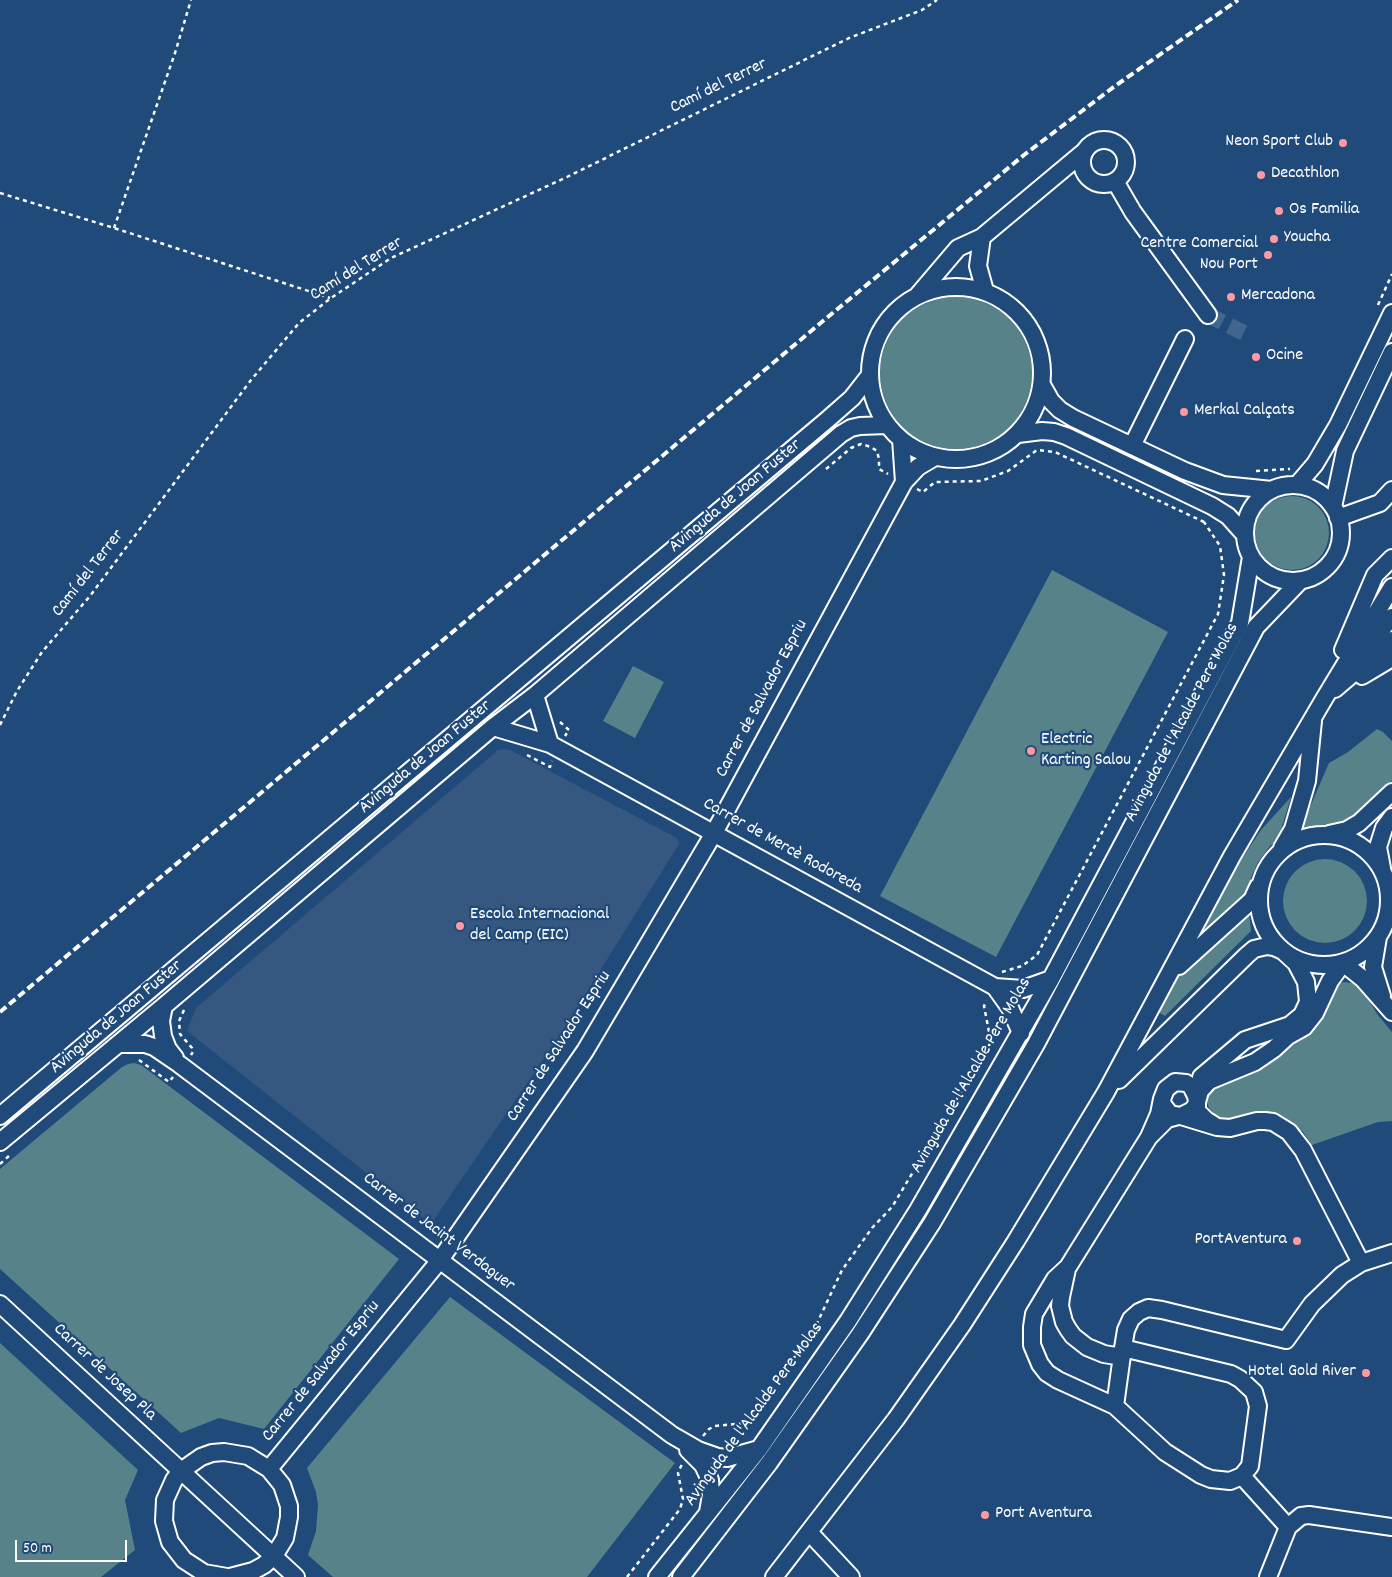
<!DOCTYPE html>
<html>
<head>
<meta charset="utf-8">
<style>
	body { margin:0 }
	#map { position:relative; width:1392px; height:1577px; overflow:hidden; background:#1f4a7a; font-family:Dekko,sans-serif }
	canvas { display:block }
	.scale { position:absolute; left:15px; top:1540px; width:112px; height:22px; box-sizing:border-box; border:2px solid #fff; border-top:0; padding-left:6px; font-size:15px; line-height:18px; white-space:nowrap; color:#fff; -webkit-text-stroke:4px #1f4a7a; paint-order:stroke }
</style>
</head>
<body>
<div id="map">
<canvas width="1392" height="1577"></canvas>
<div class="scale">50 m</div>
</div>
<script>
const g = document.querySelector('canvas').getContext('2d');
g.lineJoin = 'round';
function paint(path, color) {
  g.fillStyle = color;
  g.fill(path, 'evenodd');
}
function toPath(rows) {
  const path = new Path2D();
  for (const r of rows) {
    if (r.length === 3) {
      path.moveTo(r[0] + r[2], r[1]);
      path.arc(r[0], r[1], r[2], 0, 2 * Math.PI);
      continue;
    }
    path.moveTo(r[0], r[1]);
    for (let i = 2; i < r.length; i += 2) path.lineTo(r[i], r[i + 1]);
  }
  return path;
}
function stroke(path, color, width, dash) {
  g.strokeStyle = color;
  g.lineWidth = width;
  g.lineCap = dash ? 'butt' : 'round';
  g.setLineDash(dash || []);
  g.stroke(path);
}
function drawText(font, color, halo, rows, align = 'center') {
  g.font = font + ' Dekko,sans-serif';
  g.lineWidth = 4.5;
  g.setLineDash([]);
  g.textBaseline = 'middle';
  g.strokeStyle = halo;
  g.fillStyle = color;
  for (const [text, x, y, turn = 0] of rows) {
    g.save();
    g.translate(x, y);
    g.rotate((+turn || 0) * Math.PI / 180);
    g.textAlign = isNaN(turn) ? turn : align;
    if (halo) g.strokeText(text, 0, 0);
    g.fillText(text, 0, 0);
    g.restore();
  }
}
const built = toPath([
	[504,749,510,750,677,838,679,844,560,1035,431,1224,187,1031,196,1008,498,750]
]);
const green = toPath([
	[956,373,76],
	[1292,533,37],
	[1052,570,1168,632,996,957,880,896],
	[633,666,664,682,635,738,603,721],
	[1377,729,1383,732,1392,741,1392,781,1356,816,1343,823,1301,828,1329,763,1348,752],
	[1291,797,1278,840,1270,846,1258,862,1252,875,1247,893,1251,931,1165,1016,1158,1012,1231,875,1261,830],
	[1325,901,42],
	[1343,982,1353,983,1362,988,1377,1014,1392,1032,1392,1121,1378,1122,1312,1145,1303,1132,1286,1119,1272,1113,1248,1114,1239,1118,1225,1120,1215,1115,1209,1108,1206,1099,1208,1091,1215,1083,1240,1074,1335,987],
	[134,1063,141,1065,399,1259,264,1429,219,1418,181,1433,0,1269,0,1169,122,1067,128,1064],
	[450,1297,675,1463,587,1577,333,1577,308,1555,316,1531,318,1505,316,1492,307,1468],
	[0,1343,138,1470,125,1500,135,1550,101,1577,0,1577]
]);
const minorTunnel = toPath([
	[1208,315,1250,336]
]);
const path = toPath([
	[0,193,114,228,330,298],
	[114,228,175,53,191,0],
	[1378,305,1392,274],
	[826,469,851,448,861,444,871,447,877,451,879,459,879,469,888,474],
	[1256,471,1290,469],
	[917,489,923,492,935,482,981,481,1008,471,1037,450,1055,452,1204,522],
	[560,722,569,730,565,736],
	[0,725,17,691,42,652,90,596,251,380,299,323,331,298,391,258,567,177,849,38,922,10,937,0],
	[527,755,550,767,552,761],
	[1002,972,1022,966,1037,955,1218,614,1224,575,1220,546,1204,522],
	[184,1010,179,1021,180,1034,192,1048,193,1052,191,1055],
	[139,1060,169,1082,173,1077],
	[0,1164,10,1155],
	[703,1436,709,1429,715,1426,746,1423,813,1332,842,1270,872,1228,892,1207,991,1042,984,1006,987,1001],
	[627,1577,680,1509,683,1499,678,1473,682,1464]
]);
const minor = toPath([
	[1104,162,22],
	[1115,181,1133,212,1208,315],
	[982,237,978,266,985,291],
	[956,373,86],
	[918,295,958,248,982,237,1085,151],
	[1042,385,1051,401,1060,410,1073,418,1185,471,1223,485,1272,490],
	[1018,434,1042,431,1054,432,1066,436,1212,506,1228,516,1245,535],
	[901,439,904,482],
	[1132,446,1185,339],
	[1297,485,1315,464,1338,425,1392,313],
	[1293,533,48],
	[1333,507,1345,451,1392,352],
	[1338,518,1380,503,1392,490],
	[1343,650,1375,575,1392,558],
	[1357,659,1392,617],
	[1362,676,1392,658],
	[1335,689,1392,640],
	[493,727,550,744,535,695],
	[550,744,995,987],
	[1329,834,1347,830,1359,823,1392,792],
	[1324,900,65],
	[1282,848,1293,829,1307,781,1313,721],
	[1382,868,1378,847,1384,828,1392,817],
	[1378,937,1373,967,1382,996],
	[1179,966,1252,900,1258,887],
	[164,1006,161,1021,163,1036,168,1049,175,1058],
	[1021,1033,1010,1008,995,987,1023,989,1051,979],
	[118,1044,145,1044,154,1047,179,1064,672,1435,698,1450,718,1457,727,1458,759,1449],
	[1119,1080,1247,955,1254,949,1267,946,1274,947,1283,951,1296,963,1306,982,1308,1002,1302,1015,1290,1025,1245,1040,1201,1077],
	[1162,1099,1159,1114,1149,1137,1167,1119,1178,1116],
	[0,1116,827,420,852,398,870,375],
	[1181,1116,1217,1127,1206,1120,1198,1112,1197,1108,1197,1102,1196,1096,1191,1086,1186,1083,1175,1082,1166,1089,1162,1099,1163,1105,1170,1114,1181,1116,1191,1111,1195,1107,1197,1102,1200,1091,1209,1081,1255,1062,1274,1049,1288,1036,1304,1027,1315,1013,1330,981,1343,963,1363,979,1392,1012],
	[1217,1127,1230,1128,1257,1121,1265,1121,1273,1122,1289,1132,1303,1150,1361,1263],
	[0,1142,164,1006,493,727,535,695,841,434,851,428,860,426,887,425],
	[1067,1269,1061,1297,1060,1306,1064,1322,1068,1329,1073,1336,1087,1347,1104,1354,1122,1357],
	[0,1304,296,1577],
	[1123,1348,1126,1330,1131,1319,1139,1312,1148,1308,1162,1310,1286,1340,1312,1304,1342,1275,1361,1263,1392,1253],
	[1115,1406,1123,1348,1231,1374,1240,1379,1254,1392,1258,1406,1250,1466,1242,1476,1230,1481,1211,1479,1201,1475,1165,1452,1115,1406,1058,1380,1047,1373,1040,1364,1032,1345,1032,1327,1034,1314,1055,1279,1068,1267,1149,1137],
	[688,1450,703,1465,710,1480,711,1495,708,1512],
	[269,1469,440,1260,585,1051,714,833,904,482,918,467,935,457],
	[1242,1476,1288,1527],
	[809,1532,851,1577],
	[227,1577,204,1573,184,1560,170,1542,164,1521,165,1500,174,1480,181,1471,201,1457,212,1453,224,1452,248,1456,269,1469,282,1485,289,1506,289,1517,285,1538,274,1556,264,1565,253,1571,230,1577],
	[657,1577,759,1449,848,1321,918,1210,1051,979,1240,623,1251,557],
	[681,1577,769,1463,860,1334,932,1223,1036,1044,1256,627,1300,581],
	[774,1577,896,1419,962,1325,1016,1241,1106,1092,1232,856,1324,699,1392,587],
	[1268,1577,1288,1527,1301,1516,1309,1515,1392,1527]
]);
const rail = toPath([
	[0,1012,823,321,1024,155,1115,86,1238,0]
]);
const markers = [
	[1343,143,5,"#ff9aa2"],
	[1261,175,5,"#ff9aa2"],
	[1279,211,5,"#ff9aa2"],
	[1274,239,5,"#ff9aa2"],
	[1268,255,5,"#ff9aa2"],
	[1231,297,5,"#ff9aa2"],
	[1256,357,5,"#ff9aa2"],
	[1184,412,5,"#ff9aa2"],
	[1031,751,5,"#ff9aa2"],
	[460,926,5,"#ff9aa2"],
	[1297,1241,5,"#ff9aa2"],
	[1366,1373,5,"#ff9aa2"],
	[985,1515,5,"#ff9aa2"]
];
const streetNames = [
	["Camí del Terrer",719,87,-26],
	["Camí del Terrer",357,270,-32],
	["Avinguda de Joan Fuster",736,497,-40],
	["Camí del Terrer",89,574,-52],
	["Carrer de Salvador Espriu",763,699,-62],
	["Avinguda de l'Alcalde Pere Molas",1183,723,-62],
	["Avinguda de Joan Fuster",426,758,-40],
	["Carrer de Mercè Rodoreda",782,847,29],
	["Avinguda de Joan Fuster",117,1018,-40],
	["Carrer de Salvador Espriu",560,1047,-57],
	["Avinguda de l'Alcalde Pere Molas",972,1076,-60],
	["Carrer de Jacint Verdaguer",438,1233,37],
	["Carrer de Salvador Espriu",322,1372,-51],
	["Carrer de Josep Pla",104,1373,43],
	["Avinguda de l'Alcalde Pere Molas",755,1415,-54]
];
const poiNames = [
	["Neon Sport Club",1333,143,"right"],
	["Decathlon",1271,175],
	["Os Familia",1289,211],
	["Youcha",1284,239],
	["Centre Comercial",1258,245,"right"],
	["Nou Port",1258,266,"right"],
	["Mercadona",1241,297],
	["Ocine",1266,357],
	["Merkal Calçats",1194,412],
	["Electric",1041,741],
	["Karting Salou",1041,762],
	["Escola Internacional",470,916],
	["del Camp (EIC)",470,937],
	["PortAventura",1287,1241,"right"],
	["Hotel Gold River",1356,1373,"right"],
	["Port Aventura",995,1515]
];
paint(built, '#365780');
paint(green, '#588289');
stroke(minorTunnel, '#41658e', 16, [16, 8]);
stroke(minor, '#fff', 20);
stroke(path, '#fff', 2.5, [4, 4]);
stroke(minor, '#1f4a7a', 16);
stroke(rail, '#fff', 4, [8, 4]);
for (const [x, y, r, color] of markers) {
  const dot = new Path2D();
  dot.arc(x, y, r, 0, 2 * Math.PI);
  g.fillStyle = color;
  g.fill(dot);
  stroke(dot, '#1f4a7a', 2);
}
drawText('18px', '#fff', '#1f4a7a', streetNames);
drawText('18px', '#fff', '#1f4a7a', poiNames, 'left');
</script>
</body>
</html>
